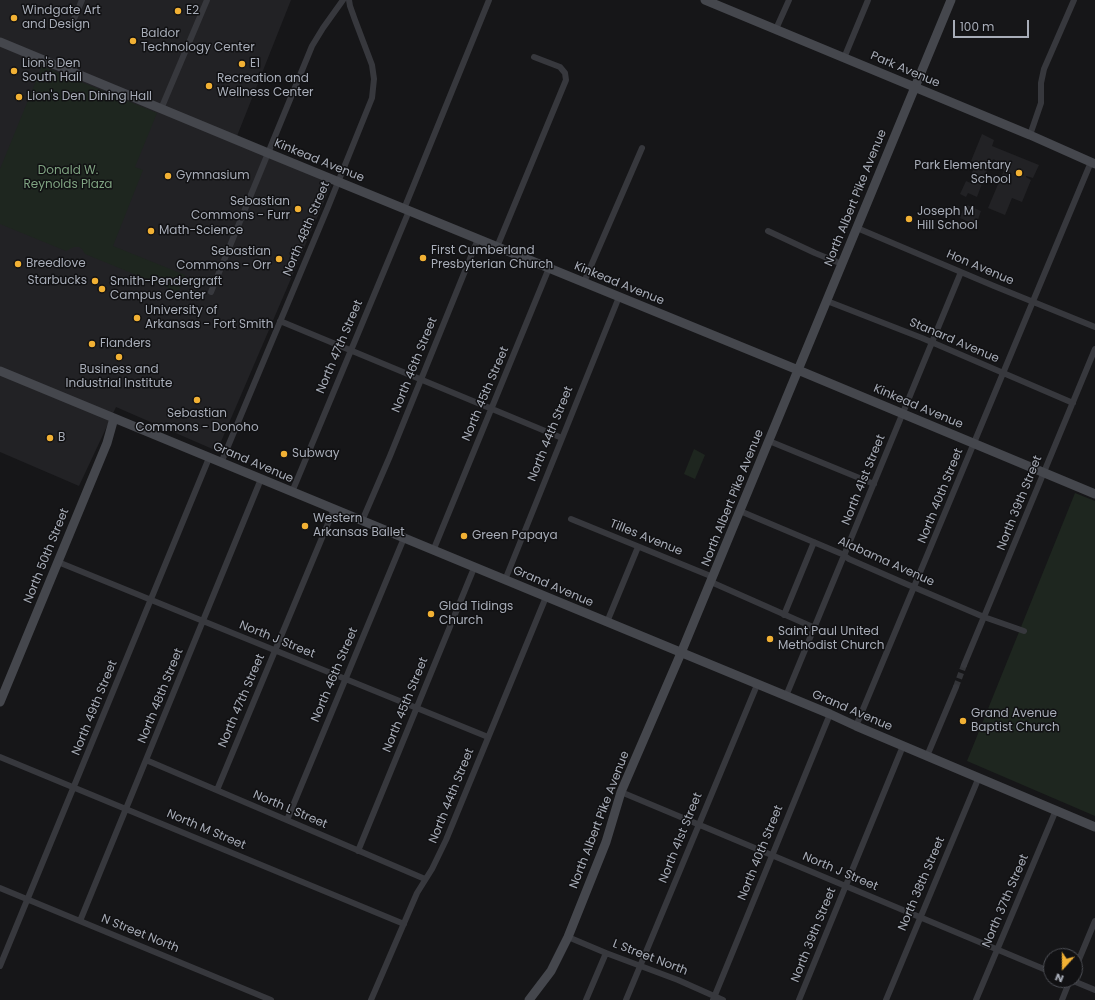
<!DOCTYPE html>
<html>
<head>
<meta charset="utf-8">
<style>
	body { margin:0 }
	#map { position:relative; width:1095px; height:1000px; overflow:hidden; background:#161618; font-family:Poppins,sans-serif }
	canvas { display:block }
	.north { position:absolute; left:1043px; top:948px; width:40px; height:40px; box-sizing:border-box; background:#111113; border:1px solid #4d4f55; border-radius:50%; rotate:201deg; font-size:11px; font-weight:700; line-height:16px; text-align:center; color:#a8adb8 }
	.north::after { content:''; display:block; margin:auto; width:14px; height:18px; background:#f2b134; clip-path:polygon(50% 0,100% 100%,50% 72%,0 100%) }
	.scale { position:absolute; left:953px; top:20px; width:76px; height:18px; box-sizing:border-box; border:2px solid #a8adb8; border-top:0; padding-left:5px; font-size:12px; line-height:14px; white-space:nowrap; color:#a8adb8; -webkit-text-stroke:3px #111113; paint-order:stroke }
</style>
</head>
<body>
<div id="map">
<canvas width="1095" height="1000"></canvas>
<div class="north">N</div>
<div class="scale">100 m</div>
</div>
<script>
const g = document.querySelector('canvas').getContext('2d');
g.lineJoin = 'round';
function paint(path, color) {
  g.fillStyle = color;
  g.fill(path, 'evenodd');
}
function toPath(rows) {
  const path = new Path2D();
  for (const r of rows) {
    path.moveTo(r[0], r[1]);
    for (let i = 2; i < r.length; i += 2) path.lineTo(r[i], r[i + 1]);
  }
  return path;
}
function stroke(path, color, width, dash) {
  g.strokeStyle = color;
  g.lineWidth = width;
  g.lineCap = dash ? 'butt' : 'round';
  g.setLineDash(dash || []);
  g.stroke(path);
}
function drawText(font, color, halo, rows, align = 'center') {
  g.font = font + ' Poppins,sans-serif';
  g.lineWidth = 3;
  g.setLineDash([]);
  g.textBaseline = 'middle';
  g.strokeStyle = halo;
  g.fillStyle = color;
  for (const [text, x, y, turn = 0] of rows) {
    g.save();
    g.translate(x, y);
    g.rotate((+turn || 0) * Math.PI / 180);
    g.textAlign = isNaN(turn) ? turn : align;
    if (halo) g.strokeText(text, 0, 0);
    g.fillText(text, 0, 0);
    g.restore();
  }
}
const built = toPath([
	[0,0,291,0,237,136,335,176,217,451,116,407,79,486,0,452],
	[982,134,994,140,992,146,1039,165,1033,178,1026,176,1026,177,1031,180,1022,202,1012,198,1005,215,988,208,1004,170,995,166,997,162,994,159,990,162,977,197,968,193,966,197,960,194,966,181,973,184,976,178,971,175,976,163,971,161],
	[967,205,981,211,976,225,960,218,964,207,966,208]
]);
const green = toPath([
	[42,66,157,113,135,167,143,170,113,246,185,275,178,292,85,254,82,249,79,247,74,247,66,251,0,224,0,169],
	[694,449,705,455,695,479,684,474],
	[1075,493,1095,501,1095,816,967,761]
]);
const streetTunnel = toPath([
	[956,687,964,665]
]);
const street = toPath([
	[71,26,82,0],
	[776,29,789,0],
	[844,58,868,0],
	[161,109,207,0],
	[1030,135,1041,103,1041,83,1044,69,1074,0],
	[404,209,489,0],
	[857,228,994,286,1095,327],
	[768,231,815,253,842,264],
	[497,247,566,80,565,73,560,67,534,57],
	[584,282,642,148],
	[211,292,312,46,323,28,343,0],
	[827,301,922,338,1073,403],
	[280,321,562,438],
	[769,441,874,484],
	[221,463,328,207,372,98,374,79,372,65,355,20,350,6,349,0],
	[292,492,409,211],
	[740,511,842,554,849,559,904,583,984,617,1024,631],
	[571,519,713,577],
	[362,521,390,456,478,239],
	[433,551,549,268],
	[58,562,488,737],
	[505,580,619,297],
	[711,582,815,628],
	[784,615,814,542],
	[607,622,638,547],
	[964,665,1095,349],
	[786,696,961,272],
	[856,726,1091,162],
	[927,756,956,687],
	[0,757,404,924],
	[146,760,425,879],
	[217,790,334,509],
	[621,792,1051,972],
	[287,820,404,538],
	[358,851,474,568],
	[0,888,271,1000],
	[80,921,261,479],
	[568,937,606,953,678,980,723,1000],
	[0,966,209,458],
	[1075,969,1095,921],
	[1071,980,1095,990],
	[371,1000,417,893,432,869,446,840,546,597],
	[586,1000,606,953],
	[626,1000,757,685],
	[713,1000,830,714],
	[799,1000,903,746],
	[886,1000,979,777],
	[976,1000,1056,810],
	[1062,1000,1070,980]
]);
const secondary = toPath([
	[705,0,1030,135,1095,164],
	[0,42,268,153,798,370,1095,494],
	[0,371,830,714,856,726,1095,827],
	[0,702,107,443,114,418],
	[529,1000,551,971,568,937,606,842,621,792,681,653,951,0]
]);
const markers = [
	[178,11,4,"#f2b134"],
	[14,18,4,"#f2b134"],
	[133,41,4,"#f2b134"],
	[242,64,4,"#f2b134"],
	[14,71,4,"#f2b134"],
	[209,86,4,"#f2b134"],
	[19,97,4,"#f2b134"],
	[1019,173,4,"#f2b134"],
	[168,176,4,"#f2b134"],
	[298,209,4,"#f2b134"],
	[909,219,4,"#f2b134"],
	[151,231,4,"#f2b134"],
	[423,258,4,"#f2b134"],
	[279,259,4,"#f2b134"],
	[18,264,4,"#f2b134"],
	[95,281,4,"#f2b134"],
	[102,289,4,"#f2b134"],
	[137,318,4,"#f2b134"],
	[92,344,4,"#f2b134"],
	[119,357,4,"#f2b134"],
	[197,400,4,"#f2b134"],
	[50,438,4,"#f2b134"],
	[284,454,4,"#f2b134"],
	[305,526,4,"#f2b134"],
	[464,536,4,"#f2b134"],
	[431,614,4,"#f2b134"],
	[770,639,4,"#f2b134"],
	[963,721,4,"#f2b134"]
];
const poiNames = [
	["Windgate Art",22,11],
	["and Design",22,25],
	["E2",186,11],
	["Baldor",141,34],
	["Technology Center",141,48],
	["Lion's Den",22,64],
	["South Hall",22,78],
	["E1",250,64],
	["Recreation and",217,79],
	["Wellness Center",217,93],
	["Lion's Den Dining Hall",27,97],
	["Park Elementary",1011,166,"right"],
	["School",1011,180,"right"],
	["Gymnasium",176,176],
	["Sebastian",290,202,"right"],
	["Commons - Furr",290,216,"right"],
	["Joseph M",917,212],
	["Hill School",917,226],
	["Math-Science",159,231],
	["First Cumberland",431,251],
	["Presbyterian Church",431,265],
	["Sebastian",271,252,"right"],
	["Commons - Orr",271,266,"right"],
	["Breedlove",26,264],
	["Starbucks",87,281,"right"],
	["Smith-Pendergraft",110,282],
	["Campus Center",110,296],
	["University of",145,311],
	["Arkansas - Fort Smith",145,325],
	["Flanders",100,344],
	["Business and",119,370,"center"],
	["Industrial Institute",119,384,"center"],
	["Sebastian",197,414,"center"],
	["Commons - Donoho",197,428,"center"],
	["B",58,438],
	["Subway",292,454],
	["Western",313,519],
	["Arkansas Ballet",313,533],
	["Green Papaya",472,536],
	["Glad Tidings",439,607],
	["Church",439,621],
	["Saint Paul United",778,632],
	["Methodist Church",778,646],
	["Grand Avenue",971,714],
	["Baptist Church",971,728]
];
const streetNames = [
	["Park Avenue",905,70,23],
	["Kinkead Avenue",319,161,22],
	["North Albert Pike Avenue",856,198,-68],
	["North 48th Street",307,229,-67],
	["Hon Avenue",980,268,23],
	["Kinkead Avenue",619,284,22],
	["Stanard Avenue",954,341,23],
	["North 47th Street",340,347,-67],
	["North 46th Street",415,365,-68],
	["North 45th Street",486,394,-67],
	["Kinkead Avenue",918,407,23],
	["North 44th Street",551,434,-68],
	["Grand Avenue",253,463,23],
	["North 41st Street",864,480,-68],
	["North 40th Street",941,496,-68],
	["North Albert Pike Avenue",733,498,-68],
	["North 39th Street",1020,503,-68],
	["Tilles Avenue",646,538,22],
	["North 50th Street",47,556,-68],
	["Alabama Avenue",886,562,24],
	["Grand Avenue",553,587,23],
	["North J Street",277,640,22],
	["North 46th Street",335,675,-67],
	["North 48th Street",161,696,-68],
	["North 47th Street",242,701,-67],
	["North 45th Street",406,705,-68],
	["North 49th Street",95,708,-68],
	["Grand Avenue",852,711,23],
	["North 44th Street",452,796,-68],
	["North L Street",290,810,23],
	["North Albert Pike Avenue",600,820,-69],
	["North M Street",206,830,23],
	["North 41st Street",681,838,-68],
	["North 40th Street",761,853,-68],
	["North J Street",840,872,23],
	["North 38th Street",922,884,-67],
	["North 37th Street",1006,901,-67],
	["N Street North",140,934,22],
	["North 39th Street",814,935,-68],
	["L Street North",650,958,21]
];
const parkNames = [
	["Donald W.",68,171],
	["Reynolds Plaza",68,185]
];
paint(built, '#222225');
paint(green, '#1e261f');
stroke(streetTunnel, '#333438', 6, [6, 3]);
stroke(street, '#37383d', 6);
stroke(secondary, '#45474d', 9);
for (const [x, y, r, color] of markers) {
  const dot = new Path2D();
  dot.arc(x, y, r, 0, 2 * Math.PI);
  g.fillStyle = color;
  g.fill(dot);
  stroke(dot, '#111113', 1.5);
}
drawText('12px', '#a8adb8', '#111113', poiNames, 'left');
drawText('12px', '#a8adb8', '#111113', streetNames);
drawText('12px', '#7fa381', '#111113', parkNames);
</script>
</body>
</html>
